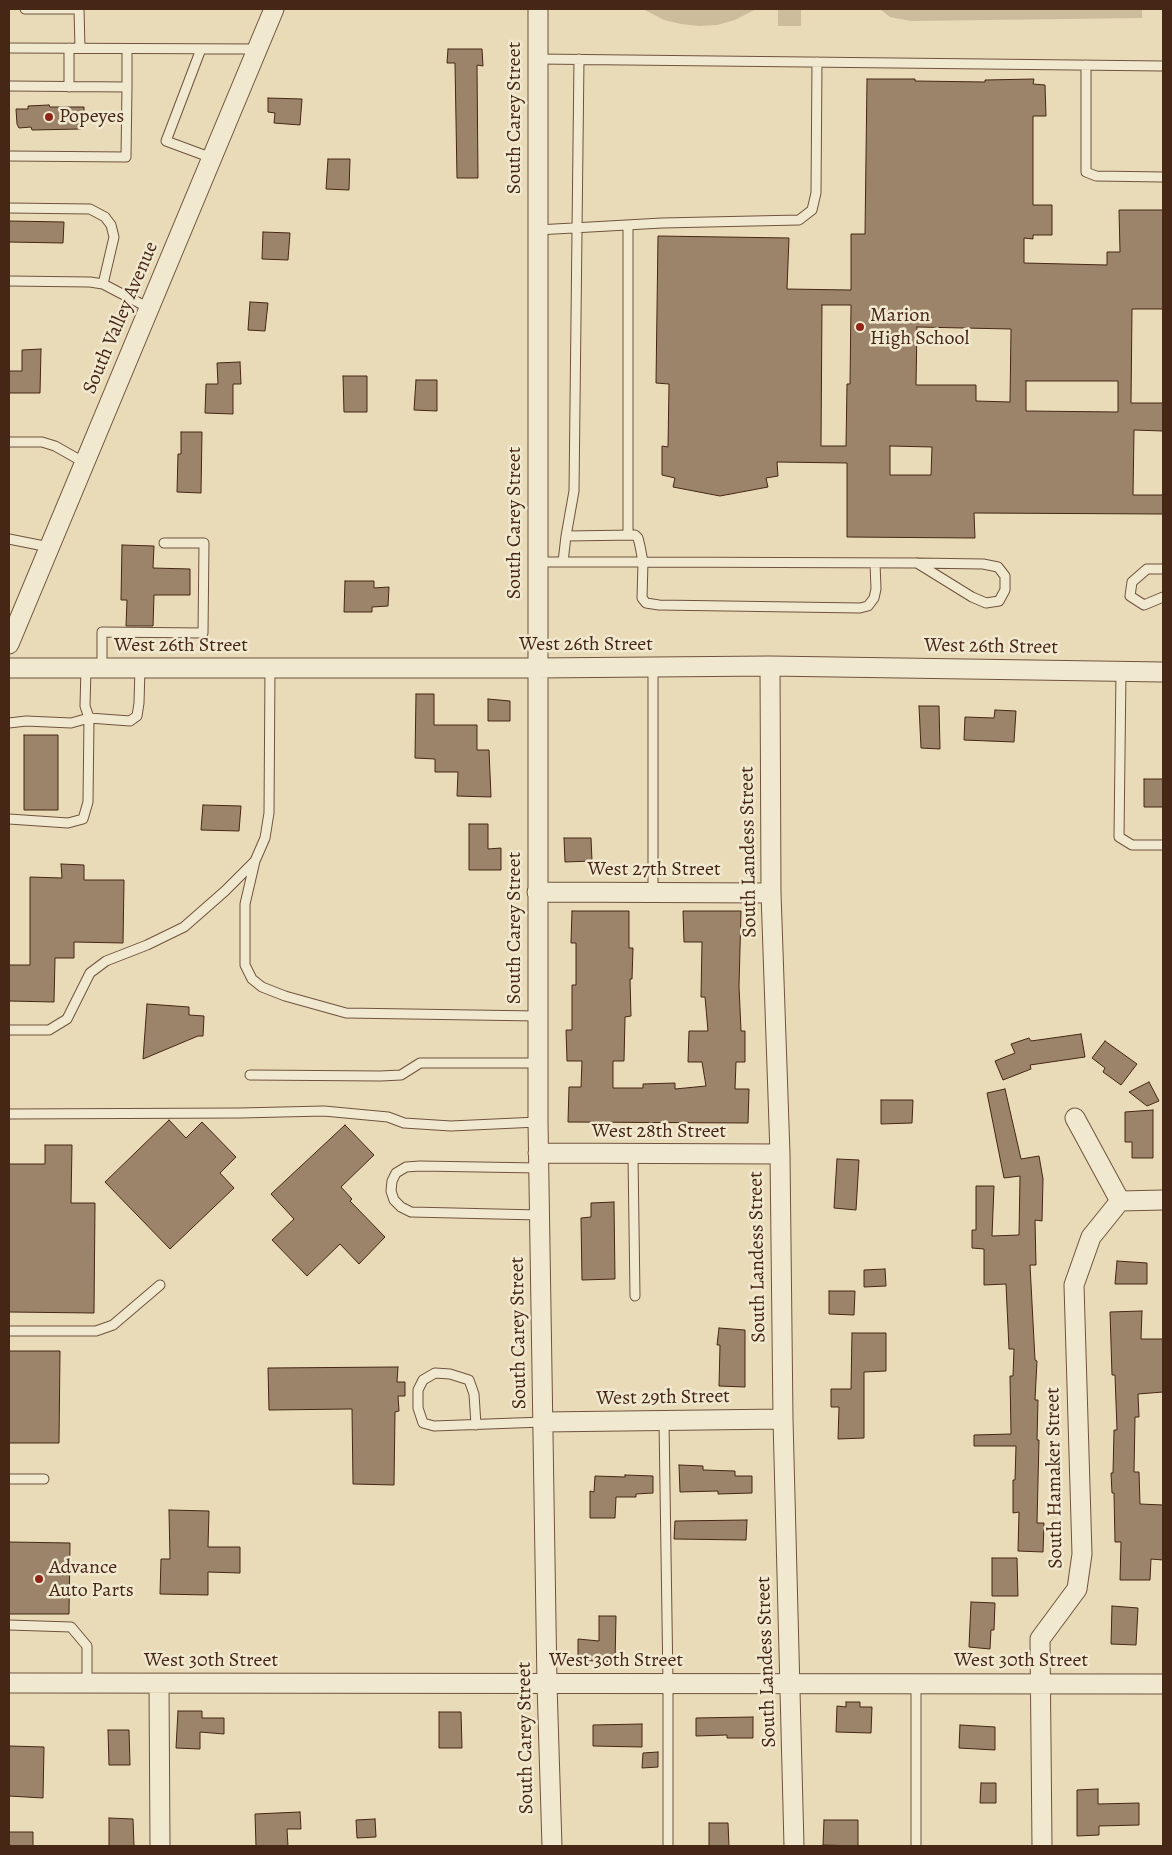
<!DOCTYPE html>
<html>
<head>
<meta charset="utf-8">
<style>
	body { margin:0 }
	#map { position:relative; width:1172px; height:1855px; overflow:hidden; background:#e9dbb7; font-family:Alegreya,serif }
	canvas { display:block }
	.frame { position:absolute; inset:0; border:10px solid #462614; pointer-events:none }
</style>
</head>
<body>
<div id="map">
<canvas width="1172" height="1855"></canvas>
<div class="frame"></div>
</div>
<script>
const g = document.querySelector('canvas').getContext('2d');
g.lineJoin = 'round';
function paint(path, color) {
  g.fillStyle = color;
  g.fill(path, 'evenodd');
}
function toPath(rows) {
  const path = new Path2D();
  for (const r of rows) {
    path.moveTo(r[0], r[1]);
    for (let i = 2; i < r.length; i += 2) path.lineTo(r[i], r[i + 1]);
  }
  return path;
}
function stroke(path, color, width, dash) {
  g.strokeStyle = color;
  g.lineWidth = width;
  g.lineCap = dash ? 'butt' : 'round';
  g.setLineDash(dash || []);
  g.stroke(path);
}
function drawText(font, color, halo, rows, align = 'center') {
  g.font = font + ' Alegreya,serif';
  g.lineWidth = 5;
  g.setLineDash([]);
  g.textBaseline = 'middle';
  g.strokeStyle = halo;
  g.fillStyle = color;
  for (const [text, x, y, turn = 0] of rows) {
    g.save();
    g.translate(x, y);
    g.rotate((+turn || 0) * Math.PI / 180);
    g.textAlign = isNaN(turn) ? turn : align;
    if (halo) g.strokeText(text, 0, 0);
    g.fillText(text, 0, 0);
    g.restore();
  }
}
const green = toPath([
	[643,9,756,9,735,20,717,25,699,26,681,24,664,20],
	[778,9,801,9,801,26,778,26],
	[880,9,1142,9,1142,18,911,21,890,17]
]);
const building = toPath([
	[448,49,482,49,483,66,477,65,478,178,457,178,455,63,447,63,448,49],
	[867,79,915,79,915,81,985,82,985,80,1034,79,1033,84,1045,85,1046,116,1033,116,1033,205,1052,205,1052,235,1033,235,1033,239,1024,238,1024,263,1107,265,1107,252,1120,252,1119,210,1163,210,1163,309,1132,309,1131,403,1163,403,1163,431,1134,430,1133,495,1163,495,1163,514,974,513,975,538,847,537,847,463,777,462,778,476,766,478,768,487,720,496,673,487,675,478,662,475,662,446,668,447,669,384,656,383,658,236,789,238,787,289,851,290,851,234,865,234,867,79],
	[822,305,851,305,850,384,847,384,846,446,821,446,822,305],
	[917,327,1011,329,1010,402,976,401,976,385,916,385,917,327],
	[1026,381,1118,381,1118,412,1026,411,1026,381],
	[890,446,932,447,931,475,890,475,890,446],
	[268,98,302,99,300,125,274,123,275,113,268,112,268,98],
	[49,105,50,107,84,107,84,121,80,122,81,129,32,130,31,127,19,128,17,124,16,109,28,109,28,106,49,105],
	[328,159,350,159,349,190,326,189,328,159],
	[9,221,64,222,63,243,9,242,9,221],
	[263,232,290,233,288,260,262,259,263,232],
	[250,302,268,303,265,331,248,330,250,302],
	[41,349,40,393,9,393,9,371,22,371,22,350,41,349],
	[240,362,241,384,233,384,233,414,205,413,206,384,218,384,217,363,240,362],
	[343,376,367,376,367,412,344,412,343,376],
	[416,380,437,380,437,411,414,410,416,380],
	[181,432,202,432,201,493,177,492,178,454,181,454,181,432],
	[122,545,154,546,153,568,190,569,190,595,154,595,153,626,126,626,127,600,121,600,122,545],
	[345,581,374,581,374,588,389,587,388,606,372,607,372,612,344,612,345,581],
	[416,694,434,694,434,725,477,725,477,750,489,750,491,797,457,796,458,772,435,772,435,759,415,758,416,694],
	[488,699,510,701,510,721,488,721,488,699],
	[919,706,939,706,940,749,921,748,919,706],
	[995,710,1016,711,1014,742,964,740,965,717,994,718,995,710],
	[24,735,58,735,58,810,24,810,24,735],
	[1144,779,1163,779,1163,807,1144,807,1144,779],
	[203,805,241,806,239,831,201,830,203,805],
	[469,824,488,824,488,849,501,848,501,870,469,870,469,824],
	[564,838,591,838,592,861,565,862,564,838],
	[61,864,84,865,84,880,124,880,123,943,74,942,74,958,55,958,54,1002,9,1001,9,965,30,965,30,877,62,878,61,864],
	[572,911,629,911,629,948,633,948,632,979,630,979,631,1016,625,1017,624,1061,613,1061,613,1088,643,1088,643,1084,675,1083,675,1089,706,1086,702,1062,688,1062,689,1031,708,1031,705,997,701,997,702,942,684,942,683,911,741,911,739,986,741,1031,745,1031,745,1062,736,1062,735,1089,749,1089,748,1123,568,1122,569,1087,581,1087,582,1061,567,1061,566,1030,572,1030,572,985,576,985,576,943,571,943,572,911],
	[147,1004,189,1007,189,1015,204,1016,203,1036,198,1036,143,1059,147,1004],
	[1081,1034,1085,1057,1030,1065,1031,1069,1003,1080,995,1061,1015,1053,1011,1044,1029,1038,1031,1041,1081,1034],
	[1105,1041,1137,1064,1121,1085,1103,1072,1105,1068,1092,1058,1105,1041],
	[1149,1082,1159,1101,1147,1106,1129,1092,1149,1082],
	[1005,1089,1021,1159,1039,1156,1043,1179,1042,1221,1035,1220,1036,1265,1030,1265,1035,1360,1037,1361,1035,1400,1038,1400,1037,1440,1039,1440,1037,1523,1044,1523,1043,1552,1018,1551,1019,1512,1013,1513,1013,1480,1015,1480,1016,1446,974,1446,974,1435,1011,1434,1010,1376,1013,1376,1014,1349,1009,1349,1006,1284,984,1285,984,1249,972,1248,972,1230,976,1230,976,1186,994,1186,992,1236,1019,1235,1020,1176,1004,1178,987,1093,1005,1089],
	[881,1100,913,1100,912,1123,881,1124,881,1100],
	[1153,1110,1153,1158,1132,1158,1132,1142,1125,1142,1125,1112,1153,1110],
	[169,1120,186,1138,202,1122,236,1157,220,1173,234,1188,170,1249,105,1182,169,1120],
	[345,1125,374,1155,341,1187,352,1199,350,1201,385,1237,359,1264,340,1244,307,1276,272,1240,294,1219,271,1194,345,1125],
	[45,1145,72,1145,71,1203,95,1203,94,1313,9,1312,9,1164,45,1164,45,1145],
	[837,1159,859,1160,856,1210,834,1208,837,1159],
	[614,1202,615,1279,582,1280,581,1218,591,1217,591,1203,614,1202],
	[1117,1261,1147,1263,1147,1284,1115,1284,1117,1261],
	[885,1269,886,1286,864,1287,864,1270,885,1269],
	[829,1291,855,1291,854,1315,829,1314,829,1291],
	[1142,1311,1141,1339,1163,1339,1163,1392,1138,1394,1139,1417,1135,1417,1134,1472,1139,1472,1140,1504,1163,1505,1163,1560,1151,1559,1150,1580,1120,1580,1121,1542,1115,1542,1114,1493,1112,1493,1111,1473,1113,1473,1114,1430,1117,1430,1115,1375,1112,1375,1110,1312,1142,1311],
	[719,1328,745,1330,745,1387,719,1386,720,1345,717,1345,719,1328],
	[852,1333,886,1333,886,1371,864,1372,864,1438,838,1439,839,1407,831,1407,831,1389,851,1389,852,1333],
	[9,1351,60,1351,59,1443,9,1443,9,1351],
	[398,1367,397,1382,405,1382,405,1396,398,1396,399,1411,395,1412,394,1485,353,1484,352,1409,269,1410,268,1368,398,1367],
	[679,1465,703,1466,703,1470,735,1471,735,1476,752,1476,752,1493,718,1494,718,1491,680,1492,679,1465],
	[625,1475,653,1476,653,1493,636,1494,636,1497,616,1497,615,1518,590,1518,590,1491,594,1492,595,1476,625,1477,625,1475],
	[169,1510,209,1511,208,1547,240,1547,240,1573,208,1572,208,1595,160,1594,161,1559,170,1559,169,1510],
	[747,1520,746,1540,674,1539,675,1521,747,1520],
	[9,1542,70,1543,69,1614,9,1614,9,1542],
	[992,1558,1017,1558,1018,1596,992,1596,992,1558],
	[971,1602,995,1603,994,1630,991,1630,990,1649,969,1647,971,1602],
	[1112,1606,1138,1608,1136,1645,1111,1644,1112,1606],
	[599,1616,616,1616,615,1662,578,1660,578,1639,599,1641,599,1616],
	[846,1702,860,1702,860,1707,872,1707,871,1733,836,1732,837,1706,846,1707,846,1702],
	[178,1711,202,1711,202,1718,224,1718,224,1734,200,1732,200,1749,176,1748,178,1711],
	[439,1712,461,1712,462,1748,439,1748,439,1712],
	[753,1717,753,1738,727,1738,727,1735,696,1736,696,1718,753,1717],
	[642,1724,642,1747,593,1746,593,1725,642,1724],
	[960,1725,995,1727,995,1750,959,1748,960,1725],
	[108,1730,129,1730,130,1765,109,1765,108,1730],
	[9,1746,44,1747,43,1798,9,1796,9,1746],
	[658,1752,658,1767,642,1768,643,1753,658,1752],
	[981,1783,996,1783,996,1803,980,1803,981,1783],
	[1098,1789,1098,1804,1139,1803,1139,1825,1099,1826,1099,1835,1077,1836,1077,1790,1098,1789],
	[300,1812,301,1829,287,1829,288,1846,256,1846,255,1814,300,1812],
	[109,1818,133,1819,134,1846,109,1846,109,1818],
	[375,1819,376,1837,357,1838,356,1820,375,1819],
	[824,1820,858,1820,858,1846,823,1845,824,1820],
	[709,1823,728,1823,729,1846,709,1846,709,1823],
	[9,1832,33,1832,33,1846,9,1846,9,1832]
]);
const lane = toPath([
	[25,9,79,9,80,48],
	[9,48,257,49],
	[201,49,166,141,212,158],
	[538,59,1163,66],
	[1086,65,1086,172,1096,176,1163,177],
	[9,86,127,87,126,157,9,156],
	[69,87,69,48],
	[127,87,127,49],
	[9,208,90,209,105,217,111,225,114,237,103,284],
	[628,225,628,534],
	[537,230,662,223,799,220,812,210,816,193,817,62],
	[9,281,90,282,103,284,149,308],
	[9,442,42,442,55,446,85,463],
	[566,536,574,491,579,59],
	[9,539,49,547],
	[538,562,643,562,917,563,983,564,998,567,1005,576,1005,590,999,601,986,603,972,597,917,563],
	[563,562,566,536,635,535,638,538,640,546,643,562,642,598,646,603,659,605,860,608,868,606,874,598,876,589,875,563],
	[1163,569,1147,569,1132,582,1130,596,1144,605,1163,597],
	[653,667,653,892],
	[86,668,85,706,89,718,130,721,137,716,139,703,140,668],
	[102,668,102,632,203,633,204,543,164,543],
	[1121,671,1119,837,1132,845,1163,845],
	[9,723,26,721,71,723,89,718,88,802,83,819,68,823,9,819],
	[255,861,245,904,245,965,252,979,262,987,285,996,346,1013,537,1016],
	[9,1030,49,1030,67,1019,90,973,106,961,147,945,184,927,225,891,255,861,265,838,269,813,270,668],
	[250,1075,381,1076,401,1075,420,1063,538,1063],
	[9,1114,240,1113,324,1111,388,1117,404,1123,451,1126,538,1122],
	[633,1155,635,1296],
	[538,1168,420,1166,406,1167,396,1173,392,1181,391,1191,394,1200,401,1207,411,1212,539,1215],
	[9,1331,96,1331,113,1325,160,1285],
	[664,1421,668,1684,668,1846],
	[476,1425,474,1394,469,1380,450,1374,435,1373,423,1380,418,1390,418,1408,423,1423,434,1426,461,1425,543,1422],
	[9,1479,44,1479],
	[9,1625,71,1627,87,1646,87,1683],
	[916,1846,916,1684]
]);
const street = toPath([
	[538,9,538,1122,547,1684,552,1846],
	[9,644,274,9],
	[770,666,771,893,780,1154,783,1419,794,1846],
	[9,668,537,668,770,666,1163,672],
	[537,892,771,893],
	[1075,1118,1120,1201],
	[538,1153,780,1154],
	[1120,1201,1163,1200],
	[543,1422,783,1419],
	[9,1683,1163,1684],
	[159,1684,160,1846],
	[1042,1846,1040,1639,1077,1589,1082,1554,1074,1285,1091,1237,1120,1201]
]);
const markers = [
	[49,117,5,"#8f2418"],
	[860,327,5,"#8f2418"],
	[39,1579,5,"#8f2418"]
];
const poiNames = [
	["Popeyes",59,117],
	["Marion",870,316],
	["High School",870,339],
	["Advance",49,1568],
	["Auto Parts",49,1591]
];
const streetNames = [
	["South Carey Street",515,118,-90],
	["South Valley Avenue",121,318,-67],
	["South Carey Street",515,523,-90],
	["West 26th Street",586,645],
	["West 26th Street",181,646],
	["West 26th Street",991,647,1],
	["South Landess Street",749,852,-91],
	["West 27th Street",654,870],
	["South Carey Street",515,928,-90],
	["West 28th Street",659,1132],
	["South Landess Street",758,1257,-91],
	["South Carey Street",519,1333,-91],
	["West 29th Street",663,1398,-1],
	["South Hamaker Street",1055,1478,-91],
	["West 30th Street",211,1661],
	["West 30th Street",616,1661],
	["West 30th Street",1021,1661],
	["South Landess Street",767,1662,-92],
	["South Carey Street",526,1738,-91]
];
paint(green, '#cdbc9b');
paint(building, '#9b8469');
stroke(building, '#462614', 1);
stroke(lane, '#6f533d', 11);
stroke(street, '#6f533d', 21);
stroke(lane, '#f1e8d0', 9);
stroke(street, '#f1e8d0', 19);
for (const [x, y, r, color] of markers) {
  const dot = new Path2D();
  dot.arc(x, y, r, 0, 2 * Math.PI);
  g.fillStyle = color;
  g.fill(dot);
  stroke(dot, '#f1e8d0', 2);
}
drawText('20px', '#462614', '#f1e8d0', poiNames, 'left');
drawText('20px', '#462614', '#f1e8d0', streetNames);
</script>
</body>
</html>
